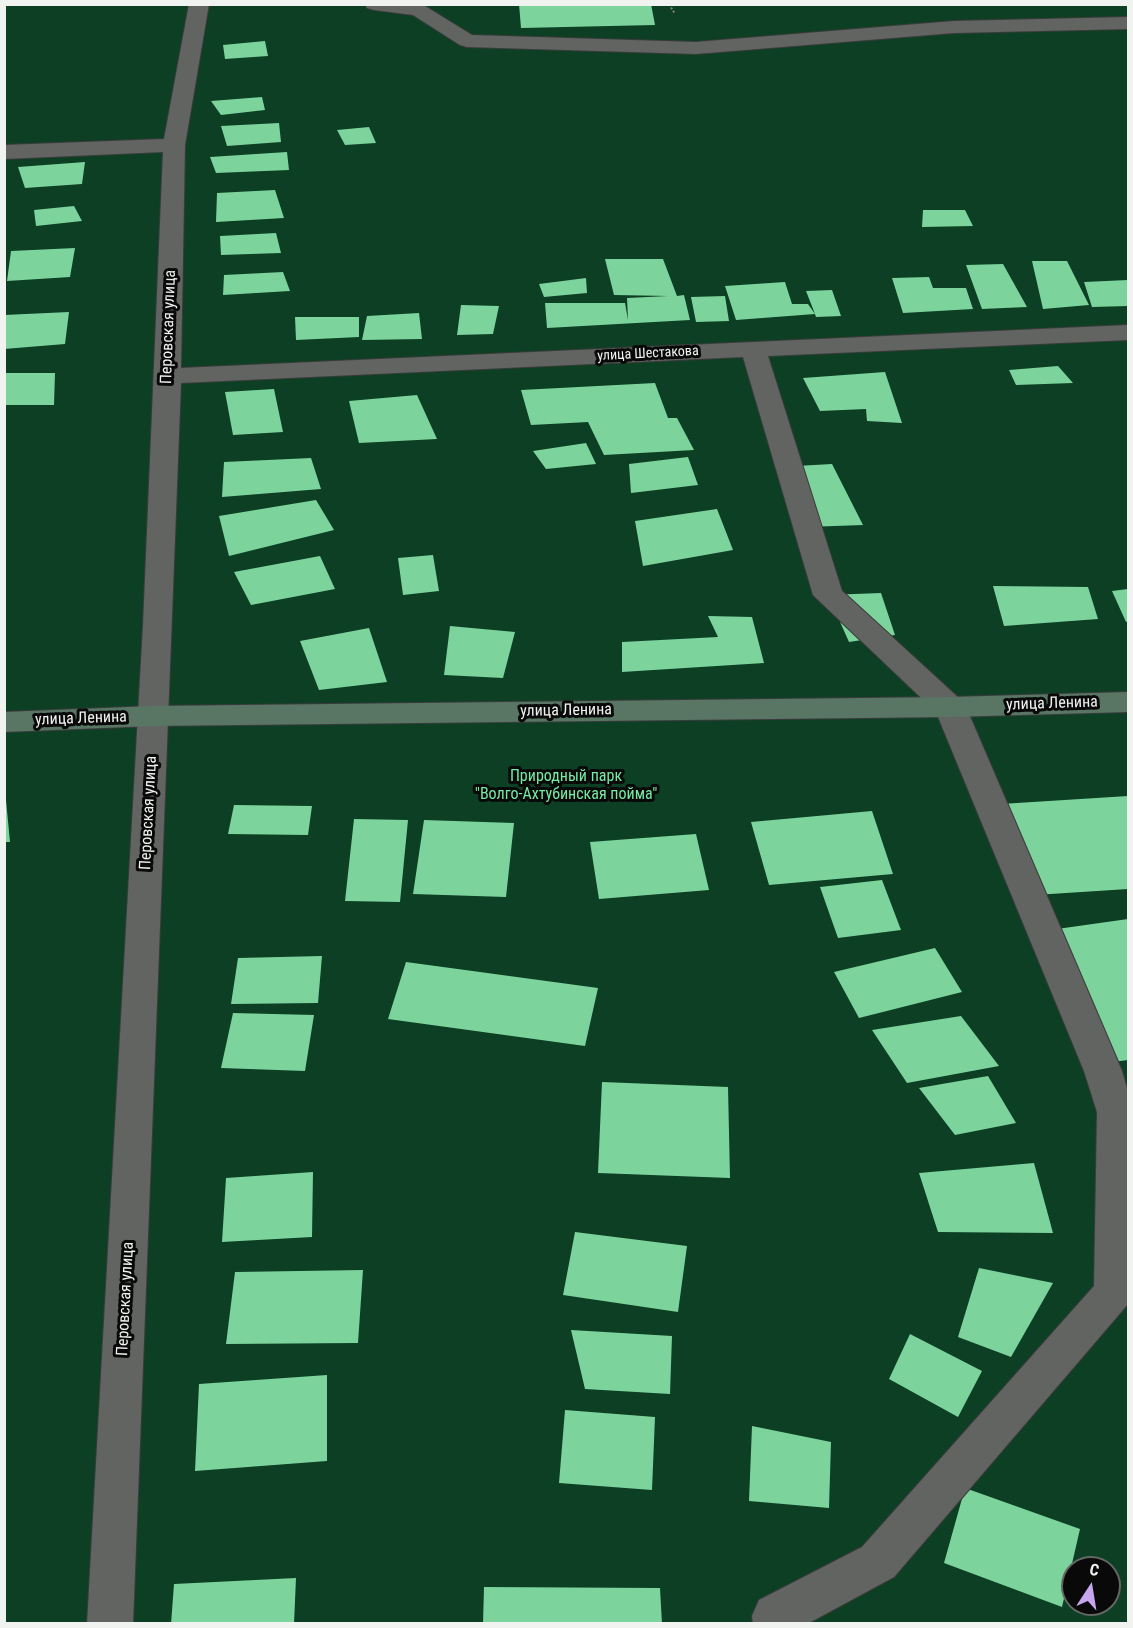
<!DOCTYPE html>
<html>
<head>
<meta charset="utf-8">
<style>
	body { margin:0 }
	#map { position:relative; width:1133px; height:1628px; overflow:hidden; background:#1d1f1d; font-family:"Roboto Condensed",sans-serif }
	canvas { display:block }
	.frame { position:absolute; inset:0; border:6px solid #f1f3f1; pointer-events:none }
	.north { position:absolute; left:1061px; top:1556px; width:60px; height:60px; box-sizing:border-box; background:#080908; border:2px solid #656765; border-radius:50%; rotate:12deg; font-size:16px; font-weight:700; line-height:24px; text-align:center; color:#f1f3f1 }
	.north::after { content:''; display:block; margin:auto; width:21px; height:27px; background:#c7a6ef; clip-path:polygon(50% 0,100% 100%,50% 72%,0 100%) }
</style>
</head>
<body>
<div id="map">
<canvas width="1133" height="1628"></canvas>
<div class="frame"></div>
<div class="north">С</div>
</div>
<script>
const g = document.querySelector('canvas').getContext('2d');
g.lineJoin = 'round';
function paint(path, color) {
  g.fillStyle = color;
  g.fill(path, 'evenodd');
}
function toPath(rows) {
  const path = new Path2D();
  for (const r of rows) {
    path.moveTo(r[0], r[1]);
    for (let i = 2; i < r.length; i += 2) path.lineTo(r[i], r[i + 1]);
  }
  return path;
}
function stroke(path, color, width, dash) {
  g.strokeStyle = color;
  g.lineWidth = width;
  g.lineCap = dash ? 'butt' : 'round';
  g.setLineDash(dash || []);
  g.stroke(path);
}
function drawText(font, color, halo, rows, align = 'center') {
  g.font = font + ' "Roboto Condensed",sans-serif';
  g.lineWidth = 6;
  g.setLineDash([]);
  g.textBaseline = 'middle';
  g.strokeStyle = halo;
  g.fillStyle = color;
  for (const [text, x, y, turn = 0] of rows) {
    g.save();
    g.translate(x, y);
    g.rotate((+turn || 0) * Math.PI / 180);
    g.textAlign = isNaN(turn) ? turn : align;
    if (halo) g.strokeText(text, 0, 0);
    g.fillText(text, 0, 0);
    g.restore();
  }
}
const green = toPath([
	[5,5,1128,5,1128,1623,5,1624],
	[1073,1568,1109,1568,1109,1604,1073,1604]
]);
const building = toPath([
	[519,4,651,4,655,25,521,28],
	[265,41,268,56,225,59,223,45],
	[262,97,265,110,221,115,211,101],
	[279,123,281,142,227,146,221,126],
	[369,127,376,143,345,145,337,130],
	[287,152,289,170,216,173,210,157],
	[85,162,82,184,25,188,18,167],
	[275,190,284,218,216,222,217,193],
	[74,206,82,221,36,226,34,210],
	[923,210,965,210,973,226,922,227],
	[276,233,281,253,221,255,220,236],
	[75,248,70,277,7,281,11,251],
	[605,259,663,259,677,296,684,295,690,320,547,328,545,303,625,303,628,320,627,298,668,296,614,295],
	[1032,261,1067,261,1089,305,1043,309],
	[1003,264,1027,307,982,309,966,265],
	[283,272,290,291,223,295,224,275],
	[929,277,933,288,966,288,973,309,903,313,892,278],
	[586,278,587,293,544,297,539,284],
	[1128,280,1128,306,1092,307,1084,282],
	[785,282,792,304,808,304,815,314,806,291,832,290,841,316,816,317,815,314,736,320,725,286],
	[725,296,729,321,696,322,691,297],
	[461,305,499,306,493,334,457,335],
	[69,312,65,344,4,349,4,315],
	[419,313,422,339,362,340,367,316],
	[295,317,359,317,359,337,296,340],
	[1058,366,1073,383,1016,385,1009,370],
	[885,372,902,423,867,421,866,409,820,411,803,378],
	[4,373,55,373,54,405,4,405],
	[655,383,668,418,677,418,694,450,604,455,588,422,531,425,521,390],
	[274,389,283,432,233,435,225,392],
	[417,395,437,439,359,443,349,401],
	[586,443,596,464,546,469,533,451],
	[688,457,698,485,631,493,629,464],
	[311,458,321,489,222,497,224,462],
	[832,464,863,525,807,527,778,467],
	[316,500,334,530,229,556,219,516],
	[717,509,733,550,643,566,635,521],
	[433,555,439,591,403,595,398,558],
	[320,556,335,589,251,605,234,572],
	[993,586,1088,587,1098,619,1004,626],
	[1128,589,1128,621,1126,622,1112,591],
	[881,593,895,635,849,642,828,595],
	[708,616,752,617,764,663,622,672,622,642,718,637],
	[450,626,515,632,503,678,444,675],
	[369,628,387,682,319,690,300,641],
	[1128,796,1128,889,1035,895,1001,804],
	[4,800,6,800,10,842,4,842],
	[234,805,312,806,308,835,228,834],
	[872,811,893,874,769,885,751,822],
	[354,819,408,820,400,902,345,901],
	[424,820,514,823,506,897,413,894],
	[696,834,709,890,599,899,590,842],
	[882,880,901,930,838,938,820,887],
	[1128,919,1128,1060,1113,1062,1050,930],
	[935,948,962,992,859,1018,834,972],
	[322,956,318,1003,231,1004,238,958],
	[406,962,598,988,585,1046,388,1019],
	[233,1013,314,1015,305,1071,221,1068],
	[961,1016,999,1066,907,1083,872,1030],
	[988,1076,1016,1123,955,1135,919,1088],
	[602,1082,728,1087,730,1178,598,1173],
	[1034,1163,1053,1233,938,1232,919,1173],
	[313,1172,312,1237,222,1242,226,1178],
	[575,1232,687,1246,678,1312,563,1295],
	[979,1268,1053,1283,1011,1357,958,1337],
	[363,1270,358,1343,226,1344,235,1272],
	[571,1330,672,1336,670,1394,585,1389],
	[910,1334,982,1371,958,1417,889,1379],
	[327,1375,327,1461,195,1471,199,1384],
	[565,1410,655,1417,652,1490,559,1483],
	[752,1426,831,1442,829,1508,749,1501],
	[965,1488,1080,1529,1062,1607,944,1563],
	[296,1578,294,1624,171,1624,174,1584],
	[484,1587,660,1588,662,1624,483,1624]
]);
const path = toPath([
	[669,4,675,14]
]);
const street = toPath([
	[189,4,209,4,185,145,181,368,1128,325,1128,340,768,356,842,591,961,700,966,707,1122,1071,1128,1092,1128,1304,894,1577,807,1624,753,1624,752,1616,759,1600,862,1547,1094,1286,1097,1112,1084,1071,936,712,813,595,743,357,181,383,133,1624,87,1624,143,625,163,152,4,159,4,145,164,139,189,4],
	[365,4,425,6,472,35,696,42,954,21,1128,17,1128,29,954,33,696,54,467,47,460,45,413,15,374,10,367,8,365,4]
]);
const secondary = toPath([
	[1128,692,1128,712,950,717,153,726,4,732,4,712,153,706,950,697,1128,692]
]);
const farStreetnames = [
	["улица Шестакова",648,354,-3]
];
const streetNames = [
	["Перовская улица",169,327,-88],
	["улица Ленина",1052,704,-2],
	["улица Ленина",566,711,-1],
	["улица Ленина",81,719,-2],
	["Перовская улица",149,813,-87],
	["Перовская улица",126,1299,-87]
];
const parkNames = [
	["Природный парк",566,777],
	["\"Волго-Ахтубинская пойма\"",566,795]
];
paint(green, '#0c3f23');
paint(building, '#7cd49c');
stroke(street, '#3a3c3b', 2);
stroke(secondary, '#3a3c3b', 2);
stroke(path, '#828482', 2, [2, 2]);
paint(street, '#626462');
paint(secondary, '#597564');
drawText('14px', '#f1f3f1', '#080908', farStreetnames);
drawText('16px', '#f1f3f1', '#080908', streetNames);
drawText('16px', '#76eba4', '#080908', parkNames);
</script>
</body>
</html>
